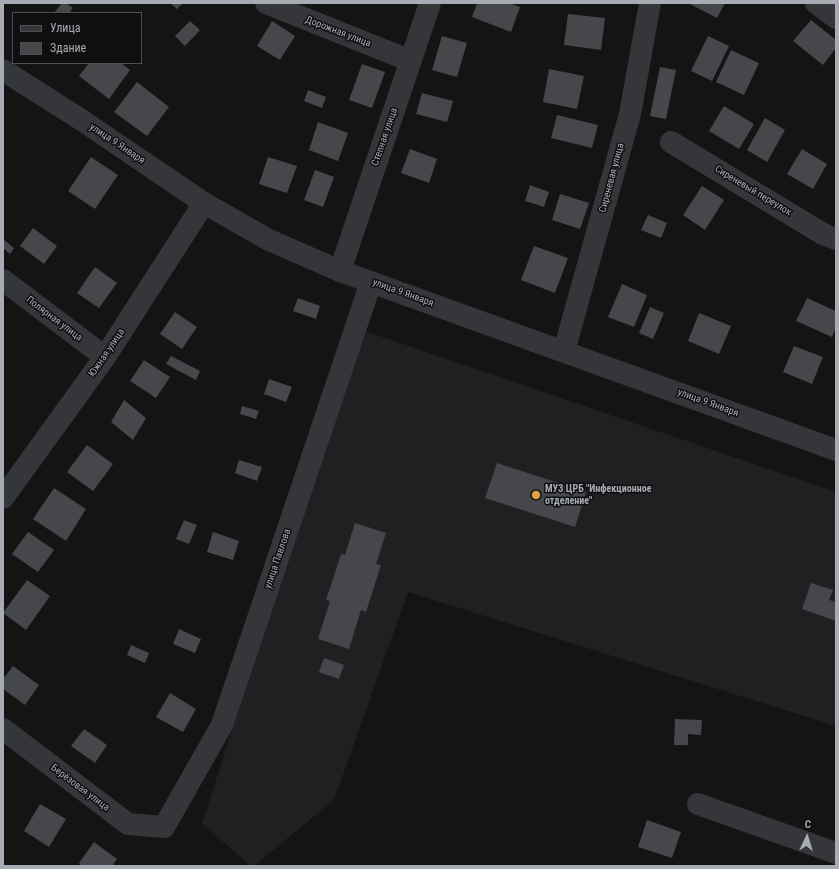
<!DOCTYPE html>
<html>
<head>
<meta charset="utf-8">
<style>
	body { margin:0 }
	#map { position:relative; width:839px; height:869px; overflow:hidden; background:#141415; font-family:"Roboto Condensed",sans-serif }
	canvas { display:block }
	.frame { position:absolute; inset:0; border:4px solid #a7acb4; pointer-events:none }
	.legend { position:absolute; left:12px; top:12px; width:130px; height:52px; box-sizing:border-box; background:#0f0f10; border:1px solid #4c4e52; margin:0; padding:5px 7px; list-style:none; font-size:12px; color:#a7acb4 }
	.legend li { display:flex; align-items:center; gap:8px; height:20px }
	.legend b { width:20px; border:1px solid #4c4e52 }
	.north { position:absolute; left:787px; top:817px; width:40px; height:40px; -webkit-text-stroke:3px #0f0f10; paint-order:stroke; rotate:4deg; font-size:11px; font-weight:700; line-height:16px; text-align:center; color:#a7acb4 }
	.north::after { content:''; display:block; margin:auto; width:14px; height:18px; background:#a7acb4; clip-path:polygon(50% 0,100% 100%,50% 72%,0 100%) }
</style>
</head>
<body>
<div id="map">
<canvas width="839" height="869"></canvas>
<div class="frame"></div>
<ul class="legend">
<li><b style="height:5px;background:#35363a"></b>Улица</li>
<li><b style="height:11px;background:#46474a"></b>Здание</li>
</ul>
<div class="north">С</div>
</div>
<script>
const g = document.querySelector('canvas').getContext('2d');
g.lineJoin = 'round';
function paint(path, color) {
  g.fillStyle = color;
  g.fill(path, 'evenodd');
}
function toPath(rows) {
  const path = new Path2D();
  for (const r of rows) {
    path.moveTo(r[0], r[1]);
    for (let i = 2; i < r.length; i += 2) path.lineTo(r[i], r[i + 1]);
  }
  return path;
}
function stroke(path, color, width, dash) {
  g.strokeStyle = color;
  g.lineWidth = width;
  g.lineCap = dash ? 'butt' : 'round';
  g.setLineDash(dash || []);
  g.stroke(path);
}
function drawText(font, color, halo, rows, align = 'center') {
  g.font = font + ' "Roboto Condensed",sans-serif';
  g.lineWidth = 3;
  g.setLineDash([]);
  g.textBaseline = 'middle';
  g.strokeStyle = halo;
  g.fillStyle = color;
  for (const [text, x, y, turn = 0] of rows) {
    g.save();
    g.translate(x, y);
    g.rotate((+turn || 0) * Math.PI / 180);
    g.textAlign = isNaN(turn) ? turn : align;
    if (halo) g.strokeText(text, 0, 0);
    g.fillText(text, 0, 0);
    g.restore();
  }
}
const built = toPath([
	[365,331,836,492,836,726,408,592,334,800,254,866,251,866,202,824,241,701]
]);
const building = toPath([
	[62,3,66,3,73,8,69,13,54,13],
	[170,3,183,3,177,9],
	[477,3,509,3,520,7,511,32,472,17],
	[688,3,725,3,717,18],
	[568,14,605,18,601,50,564,45],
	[811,20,836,40,836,48,823,65,793,41],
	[190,21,200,30,185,46,175,36],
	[272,21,295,36,280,60,257,46],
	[442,36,467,43,457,77,432,70],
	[708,36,729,46,712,81,691,71],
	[731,50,759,63,744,95,716,82],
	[89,63,121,63,130,70,109,99,79,76],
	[362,64,385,72,372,108,349,100],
	[660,67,676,70,666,119,650,116],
	[549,69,584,76,577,109,543,102],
	[137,82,169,107,147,136,114,112],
	[308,90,326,97,322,108,304,101],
	[422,93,453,101,447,122,416,114],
	[724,106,754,124,739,149,709,131],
	[557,115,598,125,592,148,551,138],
	[765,118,785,130,767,162,747,150],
	[318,122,348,133,338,161,309,150],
	[410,149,437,159,429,183,401,173],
	[802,149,827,164,813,189,787,174],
	[91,157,118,175,95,209,68,191],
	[268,157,297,166,287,193,259,184],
	[315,170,334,177,323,207,304,200],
	[530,185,549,192,544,207,525,201],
	[702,186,724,200,705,230,683,215],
	[560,194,589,203,580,229,552,220],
	[648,215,667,223,661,238,641,230],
	[33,228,57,246,44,264,20,246],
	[3,239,14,248,10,254,3,248],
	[534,246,568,258,555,293,521,280],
	[95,267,117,283,99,308,77,293],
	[622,284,647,295,634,327,608,317],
	[298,298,320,306,316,319,293,311],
	[807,298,836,311,836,327,832,337,796,321],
	[650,307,664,313,653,339,639,333],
	[175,312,197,327,182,349,160,334],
	[699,313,731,326,719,354,688,341],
	[794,346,823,357,812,384,783,372],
	[171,356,200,371,196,380,166,364],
	[144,360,170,377,156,398,130,381],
	[269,379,292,387,286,402,264,394],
	[124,400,146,418,133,440,111,422],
	[242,406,259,411,256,419,240,414],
	[87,445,113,464,93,491,67,472],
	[239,460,262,467,257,481,235,473],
	[497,463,586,492,575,527,485,498],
	[54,488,86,509,66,541,33,519],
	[184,520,197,525,189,544,176,539],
	[355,523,386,533,376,564,381,565,366,612,361,610,349,649,318,639,330,601,326,600,341,554,345,555],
	[28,532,54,550,38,572,12,554],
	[213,532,239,541,233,560,207,552],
	[27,580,50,596,26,630,3,613],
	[811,583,833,590,829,600,836,602,836,621,802,609],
	[179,629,201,639,195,653,173,644],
	[131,645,149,653,145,663,127,655],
	[324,658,344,665,339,679,319,672],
	[13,666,39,685,25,705,3,689,3,679],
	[170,693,196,709,183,732,156,717],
	[675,719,702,720,701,735,688,734,688,745,674,745],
	[84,729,107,745,95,763,71,746],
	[40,804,66,819,49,847,24,831],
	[647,820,681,832,672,858,638,847],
	[94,842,117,859,112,866,82,866,79,863]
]);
const minor = toPath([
	[266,3,411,61],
	[816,3,836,18],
	[3,70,80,119,204,203,269,240,340,271,836,450],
	[671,142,823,234,836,239],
	[340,271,430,3],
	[3,280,105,357],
	[564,351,630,114,650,3],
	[3,498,105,357,204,203],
	[3,729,128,824,164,827,222,725,371,282],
	[698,804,836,853]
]);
const markers = [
	[536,495,5,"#dca244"]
];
const streetNames = [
	["Дорожная улица",338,32,21],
	["Степная улица",385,137,-71],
	["улица 9 Января",117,144,34],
	["Сиреневая улица",612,178,-75],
	["Сиреневый переулок",753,191,31],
	["улица 9 Января",403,293,20],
	["Полярная улица",54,319,37],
	["Южная улица",107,353,-56],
	["улица 9 Января",708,403,20],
	["улица Павлова",278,559,-71],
	["Берёзовая улица",80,788,37]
];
const poiNames = [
	["МУЗ ЦРБ \"Инфекционное",545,489],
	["отделение\"",545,501]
];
paint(built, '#202022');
paint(building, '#46474a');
stroke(minor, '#35363a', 22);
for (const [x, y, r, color] of markers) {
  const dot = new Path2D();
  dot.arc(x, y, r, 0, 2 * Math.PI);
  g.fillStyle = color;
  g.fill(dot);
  stroke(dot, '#0f0f10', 1.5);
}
drawText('10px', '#a7acb4', '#0f0f10', streetNames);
drawText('bold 10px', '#a7acb4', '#0f0f10', poiNames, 'left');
</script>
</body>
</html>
